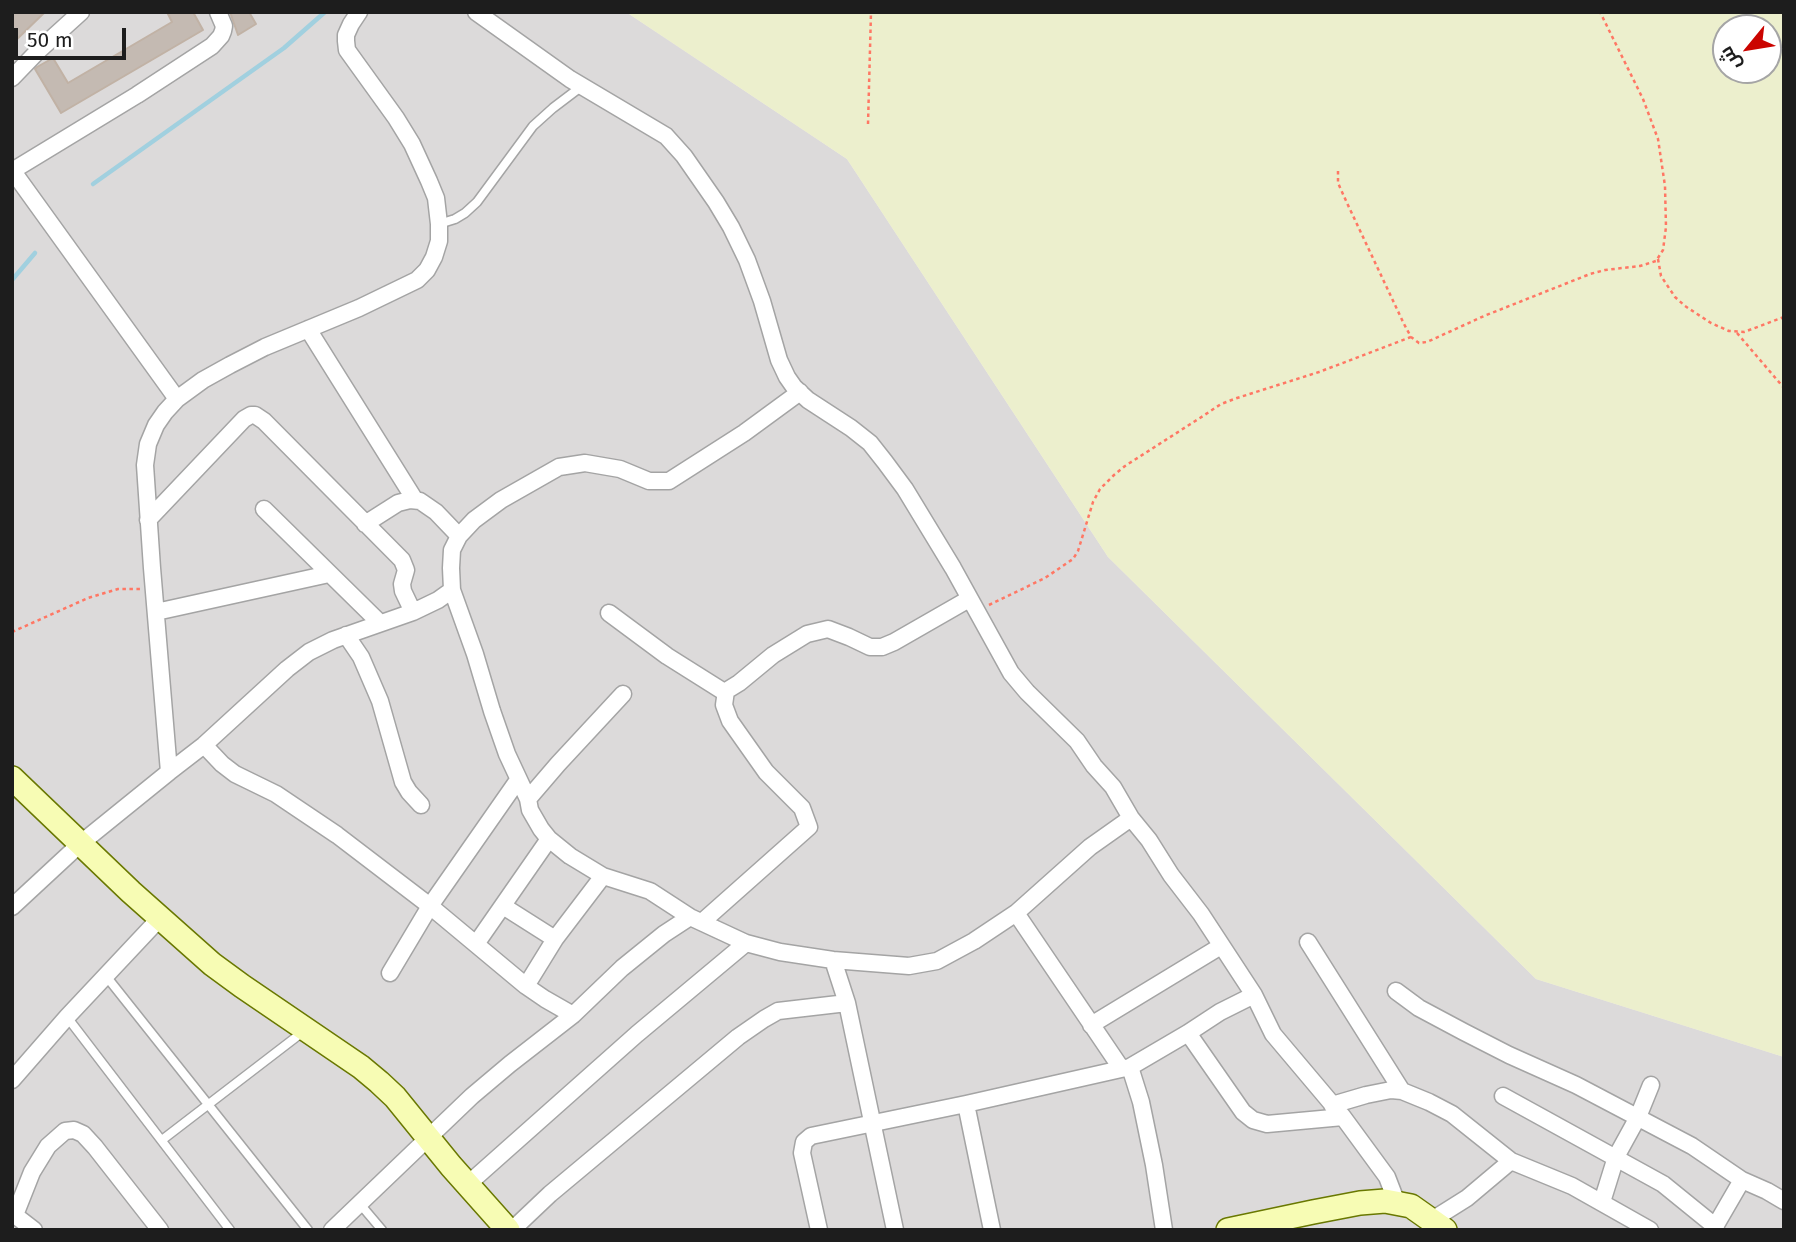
<!DOCTYPE html>
<html>
<head>
<meta charset="utf-8">
<style>
	body { margin:0 }
	#map { position:relative; width:1796px; height:1242px; overflow:hidden; background:#efebe3; font-family:"Fira Sans",Cairo,sans-serif }
	canvas { display:block }
	.frame { position:absolute; inset:0; border:14px solid #1d1d1d; pointer-events:none }
	.north { position:absolute; left:1712px; top:14px; width:70px; height:70px; box-sizing:border-box; background:#fff; border:2px solid #a5a5a5; border-radius:50%; rotate:240deg; font-size:19px; font-weight:700; line-height:28px; text-align:center; color:#1d1d1d }
	.north::after { content:''; display:block; margin:auto; width:24px; height:32px; background:#cb0400; clip-path:polygon(50% 0,100% 100%,50% 72%,0 100%) }
	.scale { position:absolute; left:14px; top:28px; width:112px; height:32px; box-sizing:border-box; border:4px solid #1d1d1d; border-top:0; padding-left:9px; font-size:21px; line-height:24px; white-space:nowrap; color:#1d1d1d; -webkit-text-stroke:5px #fff; paint-order:stroke }
</style>
</head>
<body>
<div id="map">
<canvas width="1796" height="1242"></canvas>
<div class="frame"></div>
<div class="north">ش</div>
<div class="scale">50 m</div>
</div>
<script>
const g = document.querySelector('canvas').getContext('2d');
g.lineJoin = 'round';
function paint(path, color) {
  g.fillStyle = color;
  g.fill(path, 'evenodd');
}
function toPath(rows) {
  const path = new Path2D();
  for (const r of rows) {
    path.moveTo(r[0], r[1]);
    for (let i = 2; i < r.length; i += 2) path.lineTo(r[i], r[i + 1]);
  }
  return path;
}
function stroke(path, color, width, dash) {
  g.strokeStyle = color;
  g.lineWidth = width;
  g.lineCap = dash ? 'butt' : 'round';
  g.setLineDash(dash || []);
  g.stroke(path);
}
const residential = toPath([
	[12,12,626,12,847,159,1108,557,1536,979,1784,1057,1784,1230,12,1230]
]);
const farmland = toPath([
	[626,12,1784,12,1784,1057,1536,979,1108,557,847,159],
	[1726,28,1768,28,1768,70,1726,70]
]);
const stream = toPath([
	[93,184,284,48,325,12],
	[12,280,35,253]
]);
const building = toPath([
	[12,12,45,12,12,44,12,12],
	[167,12,193,12,203,30,61,113,35,69,37,67,53,58,68,83,172,22,167,12],
	[230,12,249,12,256,24,238,35,230,12]
]);
const path = toPath([
	[868,124,871,12],
	[1338,171,1338,183,1347,203,1404,324,1411,337,1419,343,1427,342,1484,316,1590,274,1605,270,1640,266,1656,261,1663,250,1666,227,1665,186,1658,139,1643,99,1600,12],
	[1658,259,1661,276,1675,297,1685,306,1711,323,1729,331,1744,332,1784,317],
	[1737,333,1784,388],
	[989,605,1045,578,1073,559,1078,551,1093,502,1100,489,1114,475,1125,466,1203,416,1221,404,1237,398,1319,372,1411,337],
	[12,632,88,598,118,589,140,589]
]);
const lane = toPath([
	[439,224,455,219,465,213,477,202,533,126,553,108,582,86],
	[106,976,308,1230],
	[67,1017,230,1230],
	[162,1140,304,1031],
	[360,1204,382,1230]
]);
const street = toPath([
	[476,12,570,79,666,136,684,156,716,202,731,227,747,260,762,301,779,360,787,377,794,387,808,400,851,428,870,443,885,462,905,489,953,568,1011,673,1027,692,1077,741,1094,766,1113,787,1131,818,1149,840,1171,875,1201,914,1254,995,1273,1034,1343,1117,1387,1177,1397,1203],
	[12,78,38,51,81,12],
	[12,170,177,399],
	[12,171,137,95,212,46,221,36,223,31,224,26,218,12],
	[308,329,415,500],
	[800,392,744,433,669,481,649,481,620,469,585,463,559,467,501,500,474,520,459,536,452,550,451,568,452,590,475,654,492,711,507,754,528,799,530,810,541,829,549,839,570,856,603,876,650,891,690,917,746,943,780,952,833,960,909,966,937,961,974,941,1016,913,1090,847,1131,818],
	[264,509,380,623],
	[148,520,244,419,251,415,255,415,264,421,402,560,406,570,402,584,403,591,413,612],
	[365,524,398,503,410,500,420,501,436,512,459,536],
	[156,612,329,574],
	[609,613,667,656,721,690,726,691,739,683,773,655,807,634,828,629,849,637,870,647,882,647,894,642,969,599],
	[346,635,361,657,380,701,403,782,409,792,421,805],
	[204,745,222,764,235,774,276,794,337,835,430,906,526,986,545,999,573,1015],
	[169,772,204,745,287,669,309,652,333,640,413,612,438,600,452,590],
	[528,799,558,764,623,694],
	[503,906,555,939,526,986],
	[12,907,80,844,169,772,152,568,145,465,148,444,156,425,165,412,177,399,203,380,230,365,265,347,359,308,417,280,427,270,434,257,439,241,439,224,436,198,429,181,412,144,396,118,347,50,346,41,346,35,351,24,359,12],
	[1016,913,1121,1068],
	[702,922,809,827,802,808,766,772,730,721,724,705,726,691],
	[555,939,603,876],
	[1308,942,1402,1091],
	[476,944,549,839],
	[833,960,847,1003,895,1230],
	[390,973,430,906,518,780],
	[1396,991,1419,1008,1464,1032,1509,1055,1576,1085,1692,1146,1742,1180,1767,1191,1784,1201],
	[1091,1025,1221,946],
	[1188,1033,1243,1112,1253,1120,1267,1124,1343,1117],
	[1130,1067,1141,1102,1154,1165,1164,1230],
	[12,1080,67,1017,160,918],
	[1503,1096,1663,1184,1716,1227],
	[966,1104,992,1230],
	[1332,1105,1366,1095,1391,1090,1402,1091,1429,1102,1452,1114,1511,1161,1572,1186,1650,1230],
	[467,1185,637,1034,746,943],
	[1602,1202,1616,1157,1638,1117,1651,1085],
	[12,1213,34,1230],
	[15,1215,32,1172,48,1146,65,1131,74,1130,83,1134,95,1147,160,1230],
	[1432,1220,1467,1198,1511,1161],
	[332,1230,472,1096,510,1064,573,1015,622,968,664,934,690,917],
	[512,1230,550,1194,738,1037,764,1019,778,1011,847,1003],
	[819,1230,802,1153,804,1142,811,1136,966,1104,1130,1067,1188,1033,1220,1012,1254,995],
	[1713,1230,1742,1180]
]);
const secondary = toPath([
	[12,778,131,892,212,964,242,986,361,1067,379,1082,395,1097,451,1166,508,1230],
	[1228,1230,1313,1212,1360,1203,1385,1201,1411,1206,1445,1230]
]);
paint(residential, '#dcdada');
paint(farmland, '#ecefcd');
stroke(stream, '#a1d0df', 4.5);
paint(building, '#c4bab2');
stroke(building, '#c1b2a5', 2);
stroke(lane, '#a4a4a4', 11);
stroke(street, '#a4a4a4', 19);
stroke(secondary, '#697801', 26);
stroke(path, '#ff7764', 2.5, [3.5, 3.5]);
stroke(lane, '#fff', 8);
stroke(street, '#fff', 16);
stroke(secondary, '#f7fcb4', 23);
</script>
</body>
</html>
